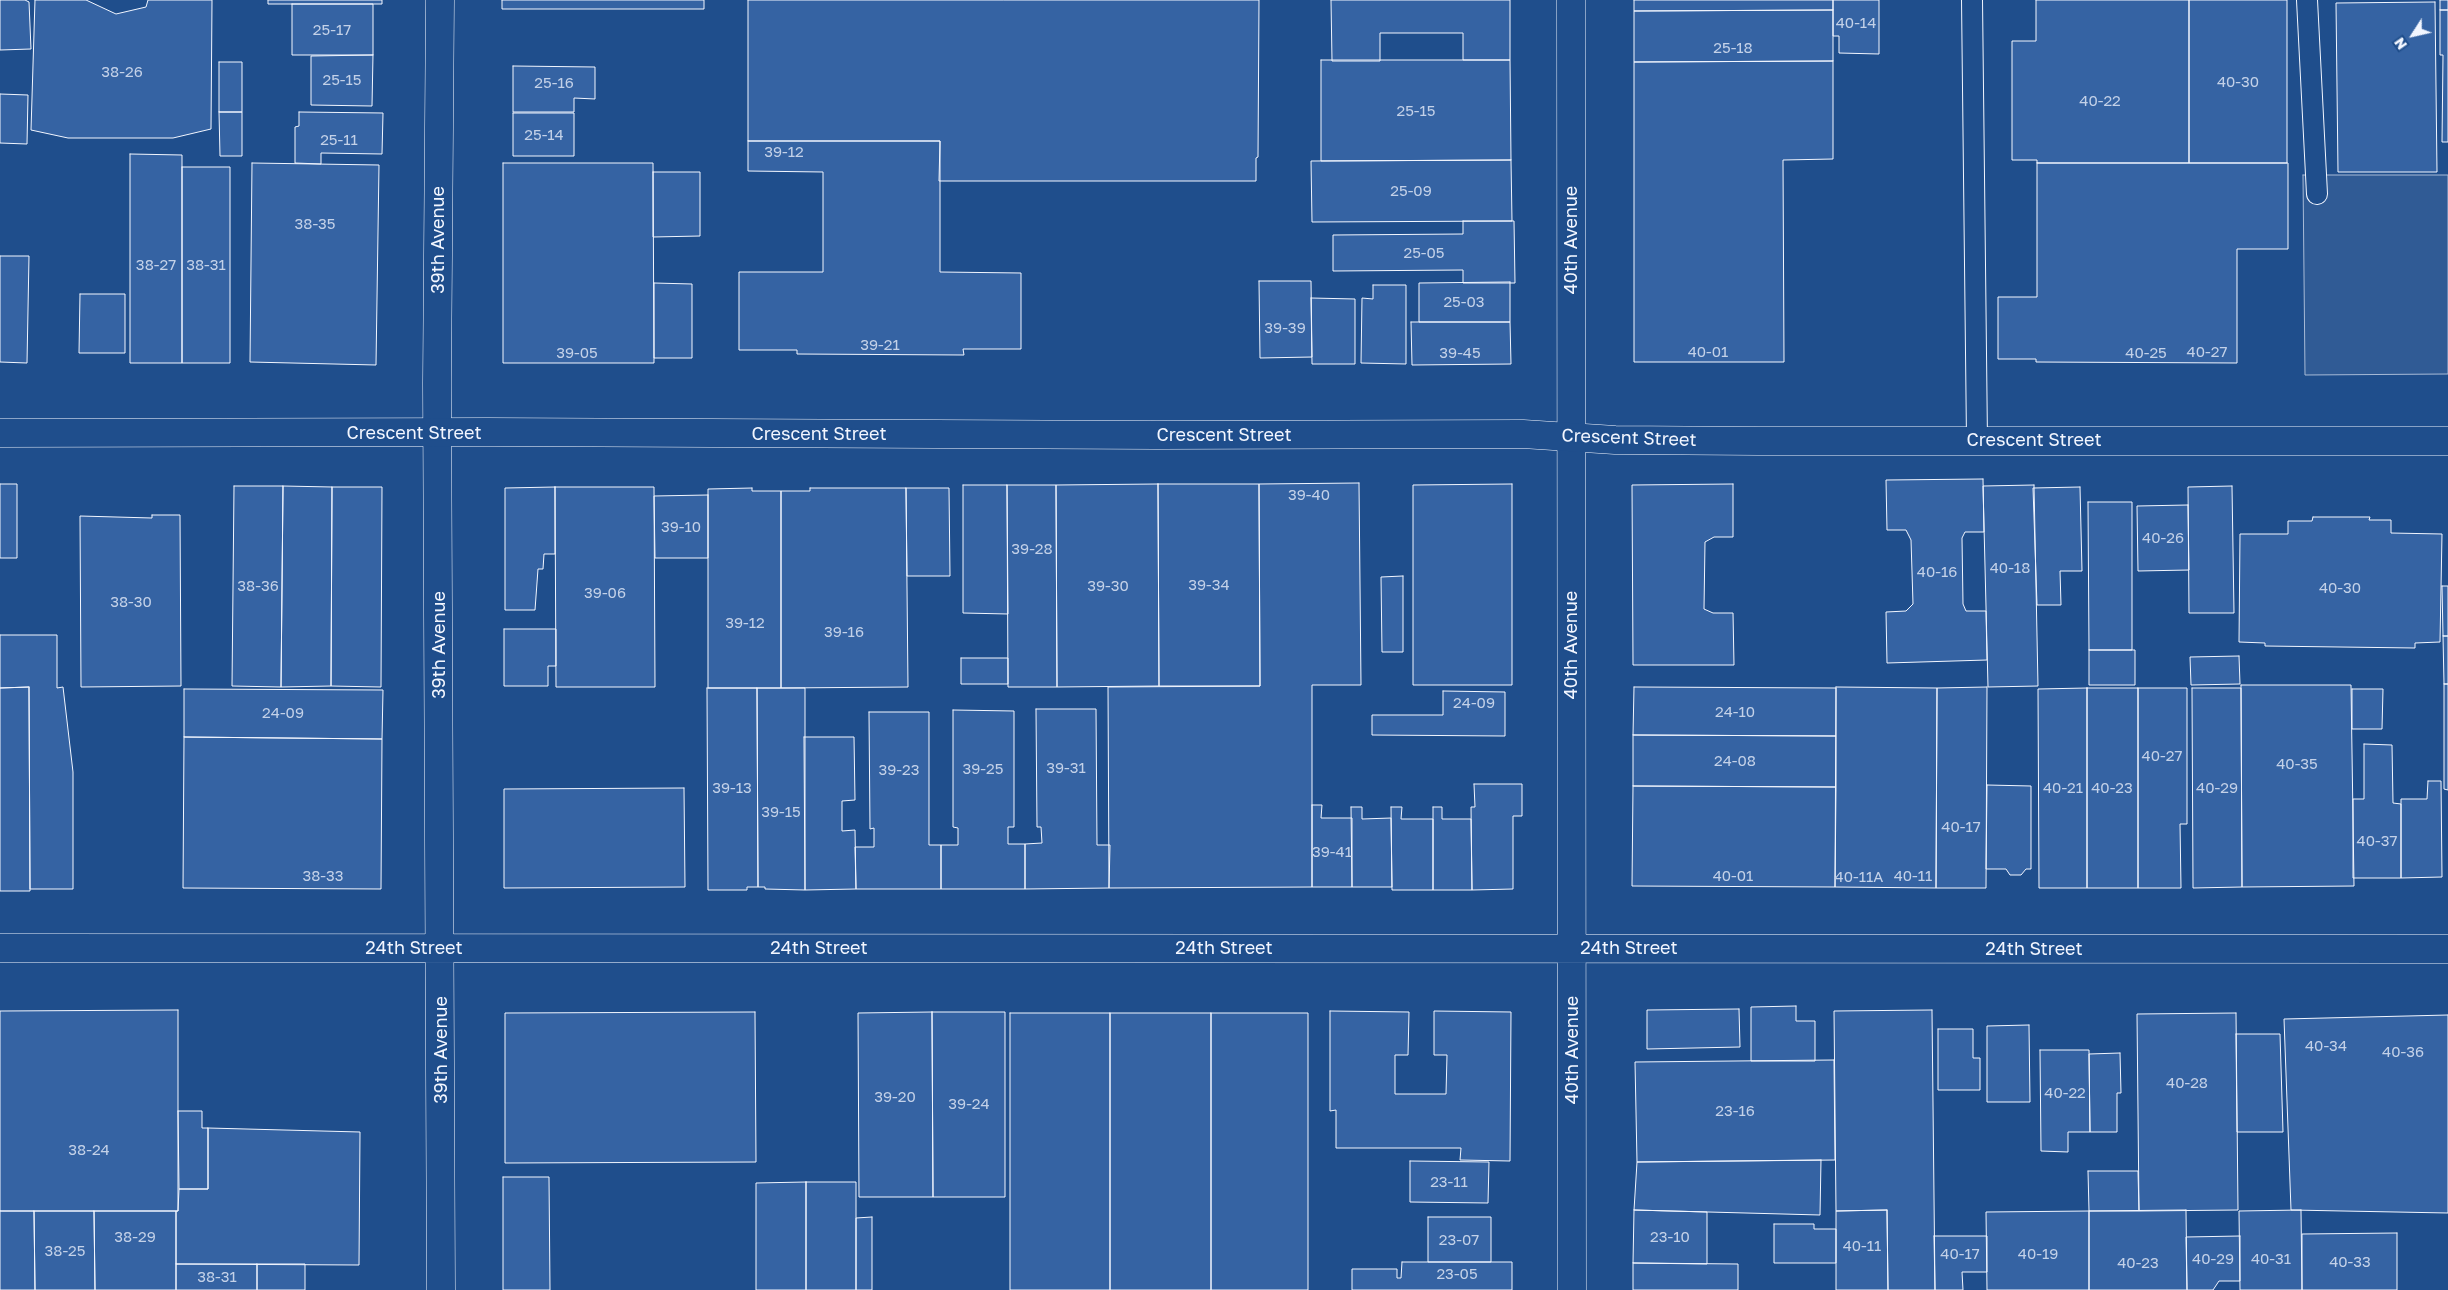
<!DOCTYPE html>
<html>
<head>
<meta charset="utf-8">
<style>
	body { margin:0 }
	#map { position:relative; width:2448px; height:1290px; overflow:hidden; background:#1f4e8c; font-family:"Golos Text",sans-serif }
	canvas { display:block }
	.north { position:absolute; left:2388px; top:10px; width:50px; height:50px; -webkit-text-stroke:4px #1f4e8c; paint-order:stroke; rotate:235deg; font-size:14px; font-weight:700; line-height:20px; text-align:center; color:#f2f6ff }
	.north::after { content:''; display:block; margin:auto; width:18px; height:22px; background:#f2f6ff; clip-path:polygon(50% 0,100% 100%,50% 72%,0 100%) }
</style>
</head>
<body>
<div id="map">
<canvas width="2448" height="1290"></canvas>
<div class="north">N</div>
</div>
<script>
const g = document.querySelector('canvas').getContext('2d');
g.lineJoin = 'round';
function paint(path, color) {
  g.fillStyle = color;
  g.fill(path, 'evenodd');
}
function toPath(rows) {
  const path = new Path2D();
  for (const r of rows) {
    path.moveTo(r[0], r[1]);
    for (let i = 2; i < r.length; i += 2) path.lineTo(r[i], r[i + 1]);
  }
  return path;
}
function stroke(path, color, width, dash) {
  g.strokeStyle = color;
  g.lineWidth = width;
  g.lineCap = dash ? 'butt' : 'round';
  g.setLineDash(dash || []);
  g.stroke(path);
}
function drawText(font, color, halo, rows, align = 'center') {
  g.font = font + ' "Golos Text",sans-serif';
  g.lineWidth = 4;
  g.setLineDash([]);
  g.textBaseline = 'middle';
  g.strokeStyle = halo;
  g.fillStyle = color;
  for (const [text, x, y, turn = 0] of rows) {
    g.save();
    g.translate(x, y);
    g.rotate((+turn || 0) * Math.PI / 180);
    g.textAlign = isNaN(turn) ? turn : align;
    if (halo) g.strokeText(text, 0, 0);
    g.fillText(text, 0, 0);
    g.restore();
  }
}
const parking = toPath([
	[2303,175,2448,175,2448,374,2305,375,2303,175]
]);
const building = toPath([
	[0,0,25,0,29,2,31,49,0,50,0,0],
	[35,0,86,0,116,14,146,7,148,0,212,0,211,129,173,138,68,138,31,130,35,0],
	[268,0,382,0,382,4,268,4,268,0],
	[502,0,704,0,704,9,502,9,502,0],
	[748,0,1259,0,1258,157,1256,158,1256,181,939,181,940,141,748,141,748,0],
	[1331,0,1510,0,1510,60,1463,60,1463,33,1380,33,1380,61,1332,61,1331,0],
	[1634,0,1833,0,1833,10,1634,11,1634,0],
	[1833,0,1879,0,1879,54,1839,53,1839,36,1833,36,1833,0],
	[2036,0,2189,0,2189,163,2037,163,2037,160,2012,160,2012,41,2036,41,2036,0],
	[2189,0,2287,0,2287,163,2189,163,2189,0],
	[2440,0,2448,0,2448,10,2440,10,2440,0],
	[2435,2,2437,172,2338,172,2336,3,2435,2],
	[292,4,373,4,373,55,292,55,292,4],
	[1833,10,1833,61,1634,62,1634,11,1833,10],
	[2440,10,2448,10,2448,142,2442,142,2443,55,2440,55,2440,10],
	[373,55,372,106,311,105,311,56,373,55],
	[1321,60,1510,60,1511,160,1321,161,1321,60],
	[1833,61,1833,159,1783,160,1784,362,1634,362,1634,62,1833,61],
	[219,62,242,62,242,112,219,112,219,62],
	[513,66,595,67,595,99,574,98,574,112,513,112,513,66],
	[0,94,28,95,27,144,0,143,0,94],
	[219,112,242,112,242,156,220,156,219,112],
	[299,112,383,113,382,154,321,153,321,164,295,163,295,127,299,126,299,112],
	[513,113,574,113,574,156,513,156,513,113],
	[748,141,940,141,940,272,1021,273,1021,349,963,349,964,355,797,354,797,350,739,350,739,272,823,272,823,172,748,171,748,141],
	[130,154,182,155,182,363,130,363,130,154],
	[1511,160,1512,221,1312,222,1311,161,1511,160],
	[252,163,379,165,376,365,250,362,252,163],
	[503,163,653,163,654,363,503,363,503,163],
	[2037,163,2288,163,2288,249,2237,249,2237,363,2036,362,2036,359,1998,359,1998,297,2037,297,2037,163],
	[182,167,230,167,230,363,182,363,182,167],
	[653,172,700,172,700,236,653,237,653,172],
	[1463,221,1514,221,1515,283,1463,283,1463,270,1333,271,1333,235,1463,234,1463,221],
	[0,256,29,256,27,363,0,362,0,256],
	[1259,281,1311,281,1312,357,1260,358,1259,281],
	[1510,282,1510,322,1419,322,1419,283,1510,282],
	[654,283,692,284,692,358,654,358,654,283],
	[1373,285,1406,285,1406,364,1361,363,1362,298,1373,299,1373,285],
	[80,294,125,294,125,353,79,353,80,294],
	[1311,298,1355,299,1355,364,1312,364,1311,298],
	[1411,322,1510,322,1511,364,1412,365,1411,322],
	[1983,479,1984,532,1965,532,1962,538,1963,604,1966,611,1986,611,1987,660,1887,663,1886,612,1906,611,1913,604,1911,540,1906,530,1887,530,1886,480,1983,479],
	[1359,483,1361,685,1312,685,1312,887,1109,888,1108,687,1260,686,1259,484,1359,483],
	[0,484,17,484,17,558,0,558,0,484],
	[1158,484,1159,686,1057,687,1056,485,1158,484],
	[1158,484,1259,484,1260,686,1159,686,1158,484],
	[1512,484,1512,685,1413,685,1413,485,1512,484],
	[1733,484,1733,537,1714,537,1705,542,1704,609,1713,613,1733,613,1734,665,1633,665,1632,485,1733,484],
	[963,485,1007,485,1008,614,963,613,963,485],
	[1007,485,1056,485,1057,687,1008,687,1007,485],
	[2034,485,2038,686,1988,687,1983,486,2034,485],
	[234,486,283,486,281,687,232,686,234,486],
	[283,486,332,487,331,686,281,687,283,486],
	[2232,486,2234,613,2189,613,2188,487,2232,486],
	[332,487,382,487,381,687,331,686,332,487],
	[555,487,654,487,655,687,556,687,555,487],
	[555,487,555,554,544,554,543,569,538,569,535,610,505,610,505,488,555,487],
	[2080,487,2082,571,2060,571,2061,605,2037,605,2033,488,2080,487],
	[752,488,752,491,781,491,781,688,708,688,708,489,752,488],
	[810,488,906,488,908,687,781,688,781,491,810,491,810,488],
	[906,488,949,488,950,576,907,576,906,488],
	[708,495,708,558,655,558,654,496,708,495],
	[2088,502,2132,502,2132,650,2089,650,2088,502],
	[2188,505,2189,570,2138,571,2137,506,2188,505],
	[152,515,180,515,181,686,81,687,80,516,152,518,152,515],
	[2313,517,2370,517,2369,520,2391,520,2391,533,2442,534,2440,642,2415,643,2415,648,2265,646,2265,643,2239,642,2240,534,2288,534,2288,521,2312,521,2313,517],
	[1403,576,1403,652,1382,652,1381,577,1403,576],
	[2442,586,2448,586,2448,636,2443,636,2442,586],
	[504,629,556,629,556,666,548,666,548,686,504,686,504,629],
	[0,635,57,635,57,688,63,687,73,772,73,889,30,889,29,687,0,688,0,635],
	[2443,636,2448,636,2448,684,2444,684,2443,636],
	[2089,650,2135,650,2135,685,2089,685,2089,650],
	[2239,656,2240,684,2191,685,2190,657,2239,656],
	[961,658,1008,658,1008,684,961,684,961,658],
	[2444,684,2448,684,2448,790,2444,789,2444,684],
	[2241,685,2351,685,2354,886,2242,887,2241,685],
	[29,687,30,889,30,891,0,891,0,688,29,687],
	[1634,687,1836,688,1836,736,1633,735,1634,687],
	[1836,687,1937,688,1936,888,1835,887,1836,687],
	[1987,687,1986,888,1936,888,1937,688,1987,687],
	[707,688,757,688,758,887,747,887,747,890,708,890,707,688],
	[757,688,805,688,805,890,765,889,765,887,758,887,757,688],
	[2087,688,2087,888,2039,888,2038,689,2087,688],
	[2087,688,2138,688,2138,888,2087,888,2087,688],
	[2138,688,2187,688,2187,824,2180,824,2181,888,2138,888,2138,688],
	[2192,688,2241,688,2242,887,2193,888,2192,688],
	[184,689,383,690,382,739,184,737,184,689],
	[2352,689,2383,689,2382,729,2352,729,2352,689],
	[1443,691,1505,692,1505,736,1372,735,1372,715,1443,715,1443,691],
	[1036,709,1096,709,1097,845,1110,845,1109,888,1025,889,1025,844,1042,843,1041,827,1037,827,1036,709],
	[953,710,1014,711,1014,827,1008,827,1008,844,1025,844,1025,889,941,889,941,845,958,845,958,828,953,827,953,710],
	[869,712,929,712,929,845,941,845,941,889,856,889,855,847,874,847,874,828,870,829,869,712],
	[1633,735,1836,736,1836,787,1633,786,1633,735],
	[184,737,382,739,381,889,183,888,184,737],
	[804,737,854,737,855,800,842,801,842,831,855,830,856,889,805,890,804,737],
	[2364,744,2392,745,2393,803,2401,804,2401,878,2353,878,2353,799,2364,799,2364,744],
	[2428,781,2441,781,2442,877,2401,878,2401,799,2427,799,2428,781],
	[1474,784,1522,784,1522,816,1513,816,1513,889,1472,890,1471,807,1475,807,1474,784],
	[1987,785,2031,786,2031,869,2026,869,2021,875,2010,875,2006,869,1986,869,1987,785],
	[1633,786,1836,787,1835,887,1632,886,1633,786],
	[684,788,685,887,504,888,504,789,684,788],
	[1312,805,1322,805,1321,818,1352,818,1352,887,1312,887,1312,805],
	[1351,807,1362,807,1362,819,1391,818,1392,887,1352,887,1351,807],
	[1391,807,1402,807,1401,819,1433,819,1433,890,1392,890,1391,807],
	[1433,807,1442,807,1442,819,1471,819,1472,890,1433,890,1433,807],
	[1796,1006,1796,1021,1815,1021,1815,1061,1751,1061,1751,1007,1796,1006],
	[1739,1009,1740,1047,1647,1049,1647,1010,1739,1009],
	[178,1010,178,1211,0,1211,0,1011,178,1010],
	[1932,1010,1935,1290,1888,1290,1887,1210,1836,1211,1834,1011,1932,1010],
	[1330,1011,1409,1012,1408,1055,1395,1055,1395,1094,1446,1094,1447,1055,1434,1055,1434,1011,1511,1012,1510,1161,1460,1160,1461,1148,1336,1148,1336,1110,1330,1111,1330,1011],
	[755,1012,756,1162,505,1163,505,1013,755,1012],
	[932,1012,933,1197,859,1197,858,1013,932,1012],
	[932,1012,1005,1012,1005,1197,933,1197,932,1012],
	[1010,1013,1110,1013,1110,1290,1010,1290,1010,1013],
	[1110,1013,1211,1013,1211,1290,1110,1290,1110,1013],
	[1211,1013,1308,1013,1308,1290,1211,1290,1211,1013],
	[2236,1013,2238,1210,2139,1211,2137,1014,2236,1013],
	[2448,1015,2448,1213,2291,1210,2284,1019,2448,1015],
	[2029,1025,2030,1102,1987,1102,1987,1026,2029,1025],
	[1938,1029,1973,1029,1973,1058,1980,1058,1980,1090,1938,1090,1938,1029],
	[2236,1034,2280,1034,2283,1132,2237,1132,2236,1034],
	[2040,1050,2089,1050,2090,1132,2068,1132,2068,1152,2041,1151,2040,1050],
	[2120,1053,2121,1093,2117,1093,2117,1132,2090,1132,2089,1054,2120,1053],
	[1834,1060,1835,1160,1637,1162,1635,1062,1834,1060],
	[178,1111,202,1111,202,1128,208,1128,208,1189,179,1189,178,1111],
	[208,1128,360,1132,359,1265,176,1264,176,1211,178,1211,179,1189,208,1189,208,1128],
	[1821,1160,1820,1215,1634,1210,1637,1162,1821,1160],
	[1410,1161,1489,1162,1488,1203,1410,1202,1410,1161],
	[2088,1171,2138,1171,2139,1211,2089,1211,2088,1171],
	[503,1177,549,1177,550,1290,503,1290,503,1177],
	[806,1182,806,1290,756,1290,756,1183,806,1182],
	[806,1182,856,1182,856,1290,806,1290,806,1182],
	[1634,1210,1707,1212,1707,1264,1633,1263,1634,1210],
	[1887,1210,1888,1290,1836,1290,1836,1211,1887,1210],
	[2186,1210,2187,1290,2089,1290,2089,1211,2186,1210],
	[2301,1210,2302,1290,2240,1290,2239,1211,2301,1210],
	[0,1211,34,1211,35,1290,0,1290,0,1211],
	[34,1211,94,1211,95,1290,35,1290,34,1211],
	[94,1211,176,1211,176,1290,95,1290,94,1211],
	[2089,1211,2089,1290,1987,1290,1986,1212,2089,1211],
	[872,1217,872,1290,856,1290,856,1218,872,1217],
	[1428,1217,1491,1217,1491,1262,1428,1262,1428,1217],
	[1774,1224,1814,1224,1814,1229,1836,1229,1836,1263,1774,1263,1774,1224],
	[2397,1233,2397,1290,2302,1290,2302,1234,2397,1233],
	[1934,1236,1987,1236,1987,1272,1962,1272,1963,1290,1935,1290,1934,1236],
	[2240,1236,2240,1281,2219,1281,2213,1290,2187,1290,2186,1237,2240,1236],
	[1402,1262,1512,1262,1512,1290,1352,1290,1352,1269,1397,1269,1397,1278,1401,1278,1402,1262],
	[1633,1263,1738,1264,1738,1290,1633,1290,1633,1263],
	[176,1264,257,1264,257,1290,176,1290,176,1264],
	[257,1264,305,1264,305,1290,257,1290,257,1264]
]);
const lane = toPath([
	[1972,0,1977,440],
	[2307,0,2317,194]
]);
const street = toPath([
	[440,0,437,383,441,1290],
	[1571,0,1572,1290],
	[0,948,2448,949]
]);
const secondary = toPath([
	[0,433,488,432,1157,435,1523,434,1615,440,1758,441,2448,441]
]);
const numberNames = [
	["40-14",1856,23],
	["25-17",332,30],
	["25-18",1733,48],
	["38-26",122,72],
	["25-15",342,80],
	["40-30",2238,82],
	["25-16",554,83],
	["40-22",2100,101],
	["25-15",1416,111],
	["25-14",544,135],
	["25-11",339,140],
	["39-12",784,152],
	["25-09",1411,191],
	["38-35",315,224],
	["25-05",1424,253],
	["38-27",156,265],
	["38-31",206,265],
	["25-03",1464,302],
	["39-39",1285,328],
	["39-21",880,345],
	["40-01",1708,352],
	["40-27",2207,352],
	["39-05",577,353],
	["39-45",1460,353],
	["40-25",2146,353],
	["39-40",1309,495],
	["39-10",681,527],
	["40-26",2163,538],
	["39-28",1032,549],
	["40-18",2010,568],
	["40-16",1937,572],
	["39-34",1209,585],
	["38-36",258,586],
	["39-30",1108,586],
	["40-30",2340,588],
	["39-06",605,593],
	["38-30",131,602],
	["39-12",745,623],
	["39-16",844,632],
	["24-09",1474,703],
	["24-10",1735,712],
	["24-09",283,713],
	["40-27",2162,756],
	["24-08",1735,761],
	["40-35",2297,764],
	["39-31",1066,768],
	["39-25",983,769],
	["39-23",899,770],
	["39-13",732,788],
	["40-21",2063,788],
	["40-23",2112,788],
	["40-29",2217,788],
	["39-15",781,812],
	["40-17",1961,827],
	["40-37",2377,841],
	["39-41",1332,852],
	["38-33",323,876],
	["40-01",1733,876],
	["40-11",1913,876],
	["40-11A",1859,877],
	["40-34",2326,1046],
	["40-36",2403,1052],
	["40-28",2187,1083],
	["40-22",2065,1093],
	["39-20",895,1097],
	["39-24",969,1104],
	["23-16",1735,1111],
	["38-24",89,1150],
	["23-11",1449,1182],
	["38-29",135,1237],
	["23-10",1670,1237],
	["23-07",1459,1240],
	["40-11",1862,1246],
	["38-25",65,1251],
	["40-17",1960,1254],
	["40-19",2038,1254],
	["40-29",2213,1259],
	["40-31",2271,1259],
	["40-33",2350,1262],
	["40-23",2138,1263],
	["23-05",1457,1274],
	["38-31",217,1277]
];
const streetNames = [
	["39th Avenue",438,240,-90],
	["40th Avenue",1571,240,-90],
	["Crescent Street",414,433],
	["Crescent Street",819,434],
	["Crescent Street",1224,435],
	["Crescent Street",1629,438,2],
	["Crescent Street",2034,440],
	["39th Avenue",439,645,-90],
	["40th Avenue",1571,645,-90],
	["24th Street",414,948],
	["24th Street",819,948],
	["24th Street",1224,948],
	["24th Street",1629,948],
	["24th Street",2034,949],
	["39th Avenue",441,1050,-90],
	["40th Avenue",1572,1050,-90]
];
paint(parking, '#305b95');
stroke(parking, '#a8bbd7', 1);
paint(building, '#3563a3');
stroke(building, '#f2f6ff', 1);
stroke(lane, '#f2f6ff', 22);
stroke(street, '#f2f6ff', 29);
stroke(secondary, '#f2f6ff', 29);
stroke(lane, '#1f4e8c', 20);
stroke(street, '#1f4e8c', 28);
stroke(secondary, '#1f4e8c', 28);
drawText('15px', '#c3d1e8', null, numberNames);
drawText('18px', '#f2f6ff', '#1f4e8c', streetNames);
</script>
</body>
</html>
